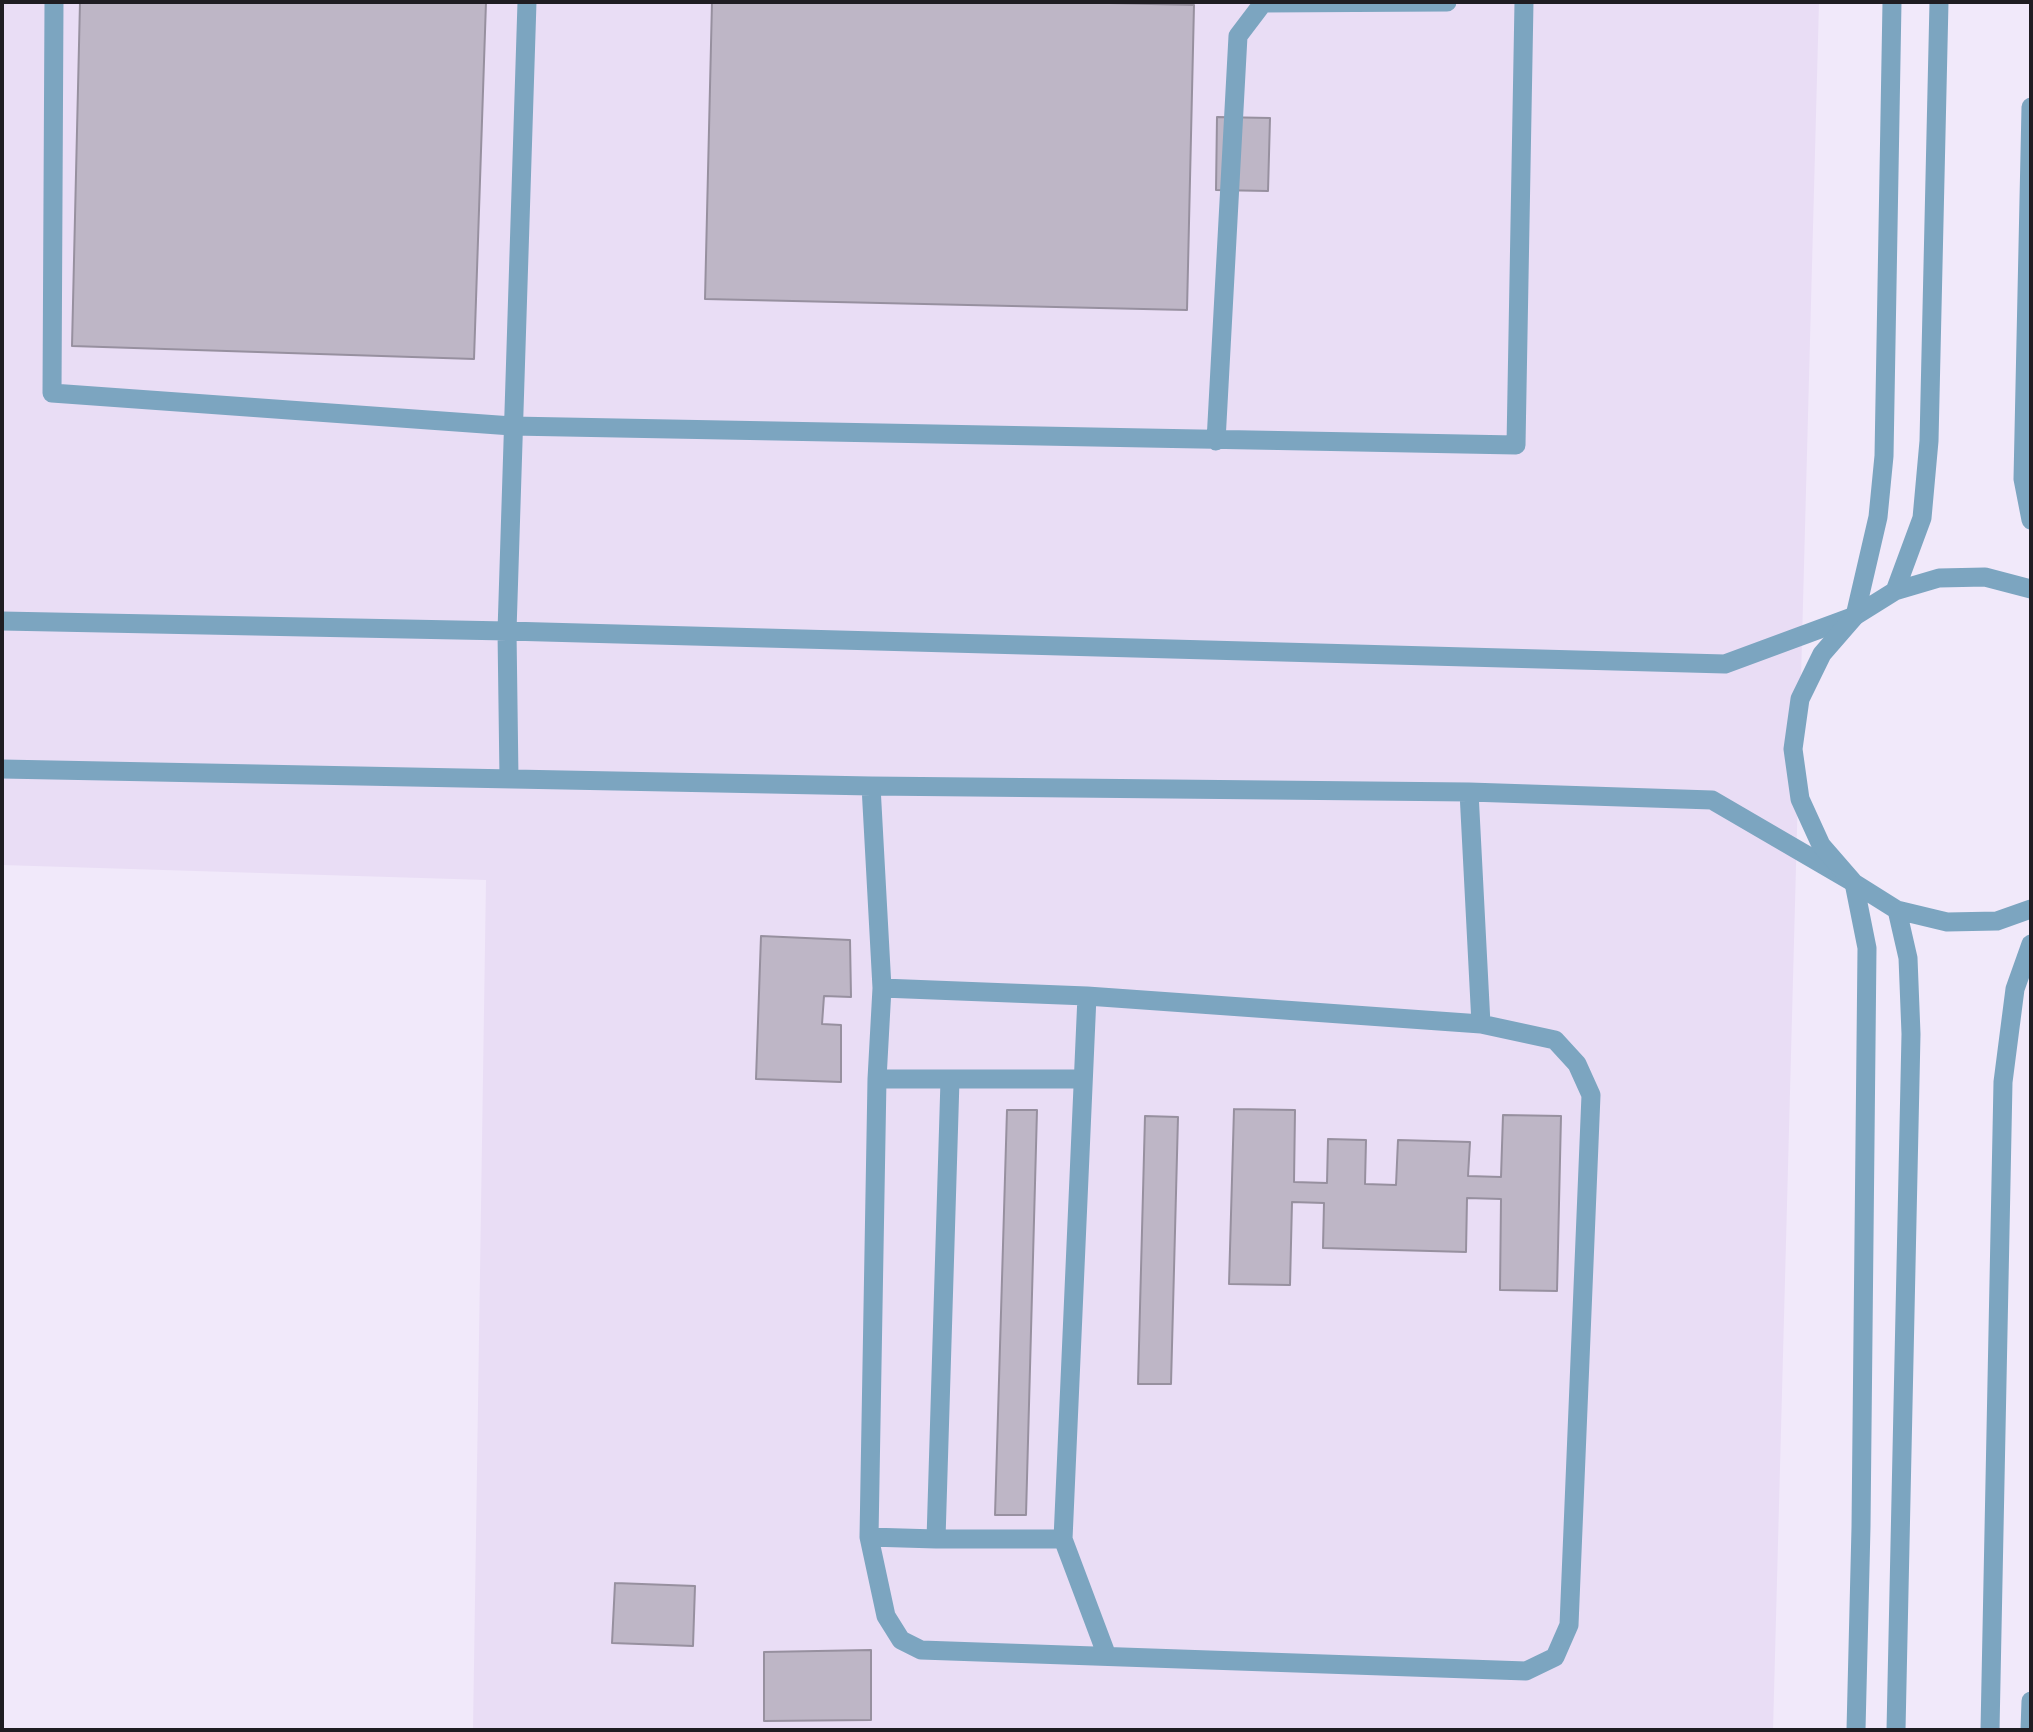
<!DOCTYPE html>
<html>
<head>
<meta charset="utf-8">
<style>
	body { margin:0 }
	#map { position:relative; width:2033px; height:1732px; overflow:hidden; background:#f1e9fa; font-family:"Noto Sans",sans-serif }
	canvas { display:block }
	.frame { position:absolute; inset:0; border:4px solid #1f1d22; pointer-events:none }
</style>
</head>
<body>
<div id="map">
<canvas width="2033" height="1732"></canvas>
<div class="frame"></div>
</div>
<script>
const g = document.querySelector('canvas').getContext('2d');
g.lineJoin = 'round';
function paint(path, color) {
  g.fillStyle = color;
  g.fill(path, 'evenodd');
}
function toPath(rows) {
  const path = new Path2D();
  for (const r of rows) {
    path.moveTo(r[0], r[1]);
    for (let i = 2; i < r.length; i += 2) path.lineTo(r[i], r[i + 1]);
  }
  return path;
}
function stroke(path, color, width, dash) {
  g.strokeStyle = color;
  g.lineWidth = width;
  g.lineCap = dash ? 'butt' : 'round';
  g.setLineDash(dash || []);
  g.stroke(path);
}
const built = toPath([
	[2,2,1819,2,1773,1730,473,1730,486,880,2,865]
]);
const building = toPath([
	[80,2,486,2,474,359,72,346,80,2],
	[712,2,1066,2,1194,5,1187,310,705,299,712,2],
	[1217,117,1270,118,1268,191,1216,190,1217,117],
	[761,936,850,940,851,997,824,996,822,1024,841,1025,841,1082,756,1079,761,936],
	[1234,1109,1295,1110,1294,1182,1327,1183,1328,1139,1366,1140,1365,1184,1396,1185,1398,1140,1470,1142,1468,1176,1501,1177,1503,1115,1561,1116,1557,1291,1500,1290,1501,1199,1467,1198,1466,1252,1323,1248,1324,1203,1292,1202,1290,1285,1229,1284,1234,1109],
	[1007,1110,1037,1110,1026,1515,995,1515,1007,1110],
	[1145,1116,1178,1117,1171,1384,1138,1384,1145,1116],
	[615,1583,695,1586,693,1646,612,1643,615,1583],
	[871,1650,871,1720,764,1721,764,1652,871,1650]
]);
const service = toPath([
	[54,2,52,393,512,426,1516,445,1524,2],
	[1216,441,1238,36,1263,3,1447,2],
	[2,621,507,631,1725,664,1855,616],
	[2,769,871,786,1469,792,1712,800,1851,881],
	[509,779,507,631,527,2],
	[871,786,882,988,877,1079,869,1537,886,1616,901,1640,921,1650,1526,1671,1555,1657,1569,1625,1591,1095,1577,1064,1555,1040,1481,1024,1087,996,882,988],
	[1469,792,1481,1024],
	[1087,996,1063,1539,1107,1656],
	[877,1079,1083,1079],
	[869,1537,936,1539,1063,1539],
	[936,1539,950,1080]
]);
const tertiary = toPath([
	[2031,107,2023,479,2031,520],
	[2031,589,1985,577,1939,578,1895,591,1855,616,1822,654,1800,699,1793,749,1800,799,1821,845,1854,883,1897,910,1947,922,1997,921,2031,909],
	[1895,591,1922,518,1929,441,1939,2],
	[1855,616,1878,517,1884,456,1892,2],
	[1854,883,1867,948,1861,1527,1856,1730],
	[1896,1730,1911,1034,1908,958,1897,910],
	[1990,1730,2003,1082,2015,989,2031,944],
	[2030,1730,2031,1701]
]);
paint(built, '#e9ddf5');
paint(building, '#beb6c6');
stroke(building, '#97909f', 2);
stroke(service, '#7ca5c0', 19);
stroke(tertiary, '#7ca5c0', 19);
</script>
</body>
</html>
